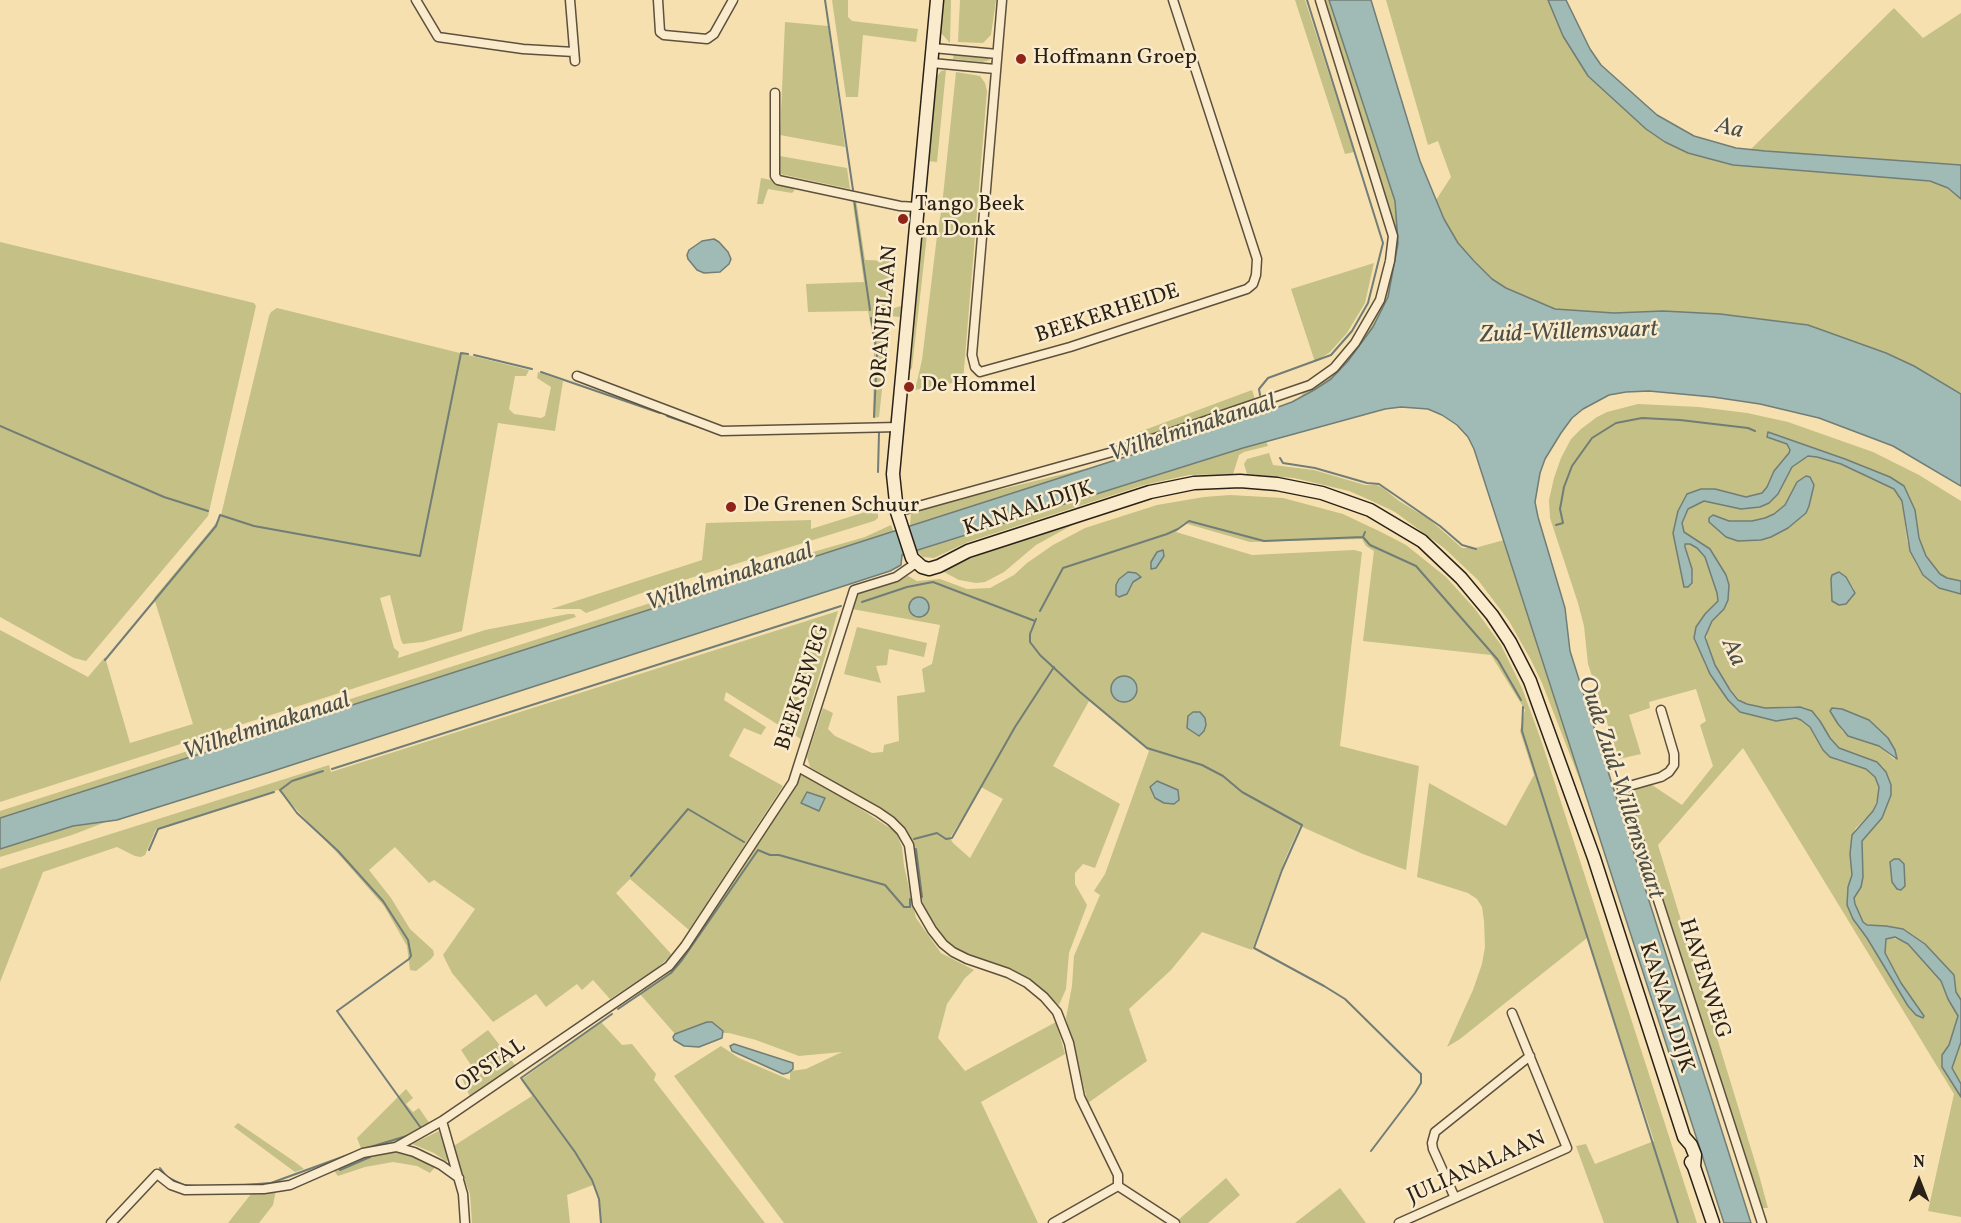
<!DOCTYPE html>
<html>
<head>
<meta charset="utf-8">
<style>
	body { margin:0 }
	#map { position:relative; width:1961px; height:1223px; overflow:hidden; background:#f6e0b0; font-family:Vollkorn,serif }
	canvas { display:block }
	.north { position:absolute; left:1889px; top:1151px; width:60px; height:60px; -webkit-text-stroke:4px #f9ebcc; paint-order:stroke; rotate:0deg; font-size:16px; font-weight:700; line-height:24px; text-align:center; color:#2a2118 }
	.north::after { content:''; display:block; margin:auto; width:21px; height:27px; background:#2a2118; clip-path:polygon(50% 0,100% 100%,50% 72%,0 100%) }
</style>
</head>
<body>
<div id="map">
<canvas width="1961" height="1223"></canvas>
<div class="north">N</div>
</div>
<script>
const g = document.querySelector('canvas').getContext('2d');
g.lineJoin = 'round';
function paint(path, color) {
  g.fillStyle = color;
  g.fill(path, 'evenodd');
}
function toPath(rows) {
  const path = new Path2D();
  for (const r of rows) {
    if (r.length === 3) {
      path.moveTo(r[0] + r[2], r[1]);
      path.arc(r[0], r[1], r[2], 0, 2 * Math.PI);
      continue;
    }
    path.moveTo(r[0], r[1]);
    for (let i = 2; i < r.length; i += 2) path.lineTo(r[i], r[i + 1]);
  }
  return path;
}
function stroke(path, color, width, dash) {
  g.strokeStyle = color;
  g.lineWidth = width;
  g.lineCap = dash ? 'butt' : 'round';
  g.setLineDash(dash || []);
  g.stroke(path);
}
function drawText(font, color, halo, rows, align = 'center') {
  g.font = font + ' Vollkorn,serif';
  g.lineWidth = 5;
  g.setLineDash([]);
  g.textBaseline = 'middle';
  g.strokeStyle = halo;
  g.fillStyle = color;
  for (const [text, x, y, turn = 0] of rows) {
    g.save();
    g.translate(x, y);
    g.rotate((+turn || 0) * Math.PI / 180);
    g.textAlign = isNaN(turn) ? turn : align;
    if (halo) g.strokeText(text, 0, 0);
    g.fillText(text, 0, 0);
    g.restore();
  }
}
const green = toPath([
	[832,0,848,0,848,17,852,21,918,29,916,42,863,35,858,97,846,97],
	[944,0,951,0,950,43,941,33],
	[960,0,996,0,991,35,983,43,958,42],
	[1295,0,1305,0,1354,152,1345,154],
	[1321,0,1329,0,1395,201,1398,243,1388,297,1373,327,1365,340,1339,371,1331,379,1299,399,1304,392,1329,377,1349,359,1365,336,1384,301,1394,253],
	[1386,0,1548,0,1563,36,1588,76,1646,129,1665,142,1688,153,1733,165,1918,179,1937,183,1948,188,1961,199,1961,394,1914,366,1861,344,1766,320,1720,314,1663,311,1614,313,1555,309,1507,288,1492,279,1458,243,1444,219,1436,200,1451,177,1438,141,1428,145],
	[1894,8,1923,38,1961,13,1961,165,1750,150],
	[785,22,828,26,845,147,780,135],
	[954,53,986,56,990,60,982,62,953,59],
	[946,70,937,162,927,161,936,78,941,71],
	[956,72,980,76,985,83,987,91,963,381,915,390,922,360,937,236,942,206],
	[780,156,847,168,850,189,780,174],
	[761,178,795,185,794,191,792,193,768,189,763,204,757,204],
	[852,197,856,199,865,260,896,261,891,309,901,306,900,317,890,316,879,417,873,418,874,344,868,311,808,312,806,284,864,282],
	[918,235,927,235,912,368,910,370,908,369],
	[0,242,254,303,256,306,208,516,86,661,74,658,0,617],
	[1374,263,1365,303,1347,333,1330,352,1315,362,1291,289],
	[277,308,529,370,526,376,515,376,509,409,514,414,541,418,545,416,551,387,537,378,538,372,563,381,555,431,498,423,462,631,423,642,403,644,401,640,390,595,380,598,394,648,399,652,398,658,485,630,568,614,574,614,576,617,0,802,0,630,88,677,105,657,130,743,193,724,154,598,213,527,221,515,269,316,271,312],
	[1252,390,1256,402,1133,442,1131,435],
	[1638,404,1699,407,1747,413,1788,422,1873,452,1919,475,1961,501,1961,581,1947,578,1940,574,1926,556,1919,538,1915,510,1904,486,1890,477,1845,459,1768,432,1766,436,1787,444,1790,450,1789,453,1774,471,1767,487,1762,493,1746,497,1715,489,1701,489,1687,494,1678,511,1673,533,1684,587,1690,586,1693,578,1685,544,1690,544,1697,548,1705,557,1715,583,1718,601,1705,614,1696,627,1705,665,1728,700,1740,712,1776,721,1796,718,1801,720,1810,727,1836,760,1866,769,1875,777,1879,787,1879,795,1873,811,1855,829,1850,854,1852,875,1847,897,1861,929,1908,1006,1921,1011,1901,983,1885,953,1886,939,1891,937,1908,944,1926,962,1941,981,1948,999,1957,1012,1958,1020,1949,1045,1942,1055,1942,1067,1961,1097,1961,1217,1928,1211,1954,1094,1743,748,1658,845,1759,1175,1768,1208,1759,1208,1627,794,1630,790,1649,783,1682,805,1713,766,1700,725,1706,721,1696,689,1649,702,1650,708,1629,715,1641,754,1619,759,1588,664,1584,626,1578,603,1550,518,1549,500,1554,478,1561,458,1571,439,1581,429,1597,417,1607,412],
	[1266,441,1268,446,1244,452,1239,455,1233,474,1189,475,1144,485,968,542,934,558,923,557,917,551],
	[1269,453,1273,465,1314,470,1365,485,1377,485,1383,488,1399,501,1429,519,1462,548,1475,548,1504,540,1588,801,1542,683,1531,660,1509,621,1478,580,1444,548,1395,512,1372,501,1349,491,1294,478,1247,474,1244,464,1247,459],
	[1808,456,1817,457,1841,464,1894,489,1902,500,1907,541,1916,564,1923,575,1939,588,1961,594,1961,1000,1956,992,1954,975,1925,944,1903,929,1867,925,1863,922,1855,904,1854,898,1861,887,1863,876,1862,841,1864,836,1882,818,1891,796,1891,785,1883,767,1867,758,1839,748,1830,738,1816,715,1806,708,1794,706,1765,708,1741,702,1722,679,1706,644,1707,630,1712,621,1724,609,1728,600,1729,585,1726,575,1714,555,1682,530,1682,523,1688,509,1698,503,1709,501,1741,509,1778,494,1792,467],
	[1797,482,1806,513,1788,528,1771,537,1761,540,1738,541,1726,537,1709,522,1717,517,1729,521,1752,521,1765,518,1774,514,1785,505],
	[1839,572,1846,577,1854,589,1832,601,1832,575],
	[1832,708,1842,709,1869,720,1888,738,1895,760,1879,746,1848,736,1842,731,1830,711],
	[1894,859,1902,861,1905,886,1892,882,1890,862],
	[1093,467,958,511,910,526,911,511],
	[1230,495,1283,498,1343,514,1381,532,1406,545,1446,577,1475,609,1501,645,1522,688,1541,740,1697,1223,1604,1223,1576,1146,1586,1144,1595,1164,1654,1141,1587,938,1460,1039,1447,1047,1473,990,1482,964,1485,947,1484,921,1482,907,1477,899,1468,893,1417,877,1429,783,1506,826,1534,775,1520,731,1525,710,1491,655,1363,641,1374,551,1366,546,1362,539,1250,542,1184,523,1176,532,1252,555,1354,550,1362,552,1340,746,1419,766,1406,870,1363,854,1300,826,1285,859,1252,950,1202,932,1171,970,1129,1009,1147,1061,1088,1103,1066,1018,1072,986,1074,956,1100,895,1094,891,1105,874,1149,751,1089,701,1053,766,1120,804,1095,868,1083,864,1075,873,1075,884,1087,905,1069,953,1066,989,1059,1005,1026,978,1000,965,967,955,952,945,935,928,924,909,910,840,904,826,896,818,810,767,807,757,823,708,833,713,828,729,835,736,872,753,883,752,884,745,899,741,897,696,925,692,922,669,932,664,940,625,852,609,858,594,908,576,917,581,940,579,967,589,990,588,1014,575,1027,563,1053,545,1085,528,1157,505,1204,497],
	[1113,683,1137,684,1138,689,1135,696,1114,697],
	[981,787,1003,799,970,858,953,843,950,838],
	[878,508,878,518,874,521,639,594,586,613,580,609,551,609,702,560,706,523,811,520,811,529],
	[1087,517,1036,545,1004,572,985,582,976,583,959,580,944,572,944,570,954,564],
	[891,525,894,532,0,818,0,811,782,561,865,537],
	[838,611,801,739,726,692,724,700,766,727,761,735,744,728,729,756,783,786,689,930,630,879,616,893,672,955,657,968,610,999,593,980,582,990,577,984,546,1007,536,994,493,1022,452,973,443,955,475,909,434,880,429,883,395,847,369,870,391,898,410,929,433,950,434,955,431,959,416,971,410,970,407,946,384,906,342,858,278,790,156,829,145,855,141,857,135,856,117,847,43,872,0,982,0,869,329,765,331,772],
	[857,627,927,643,924,657,889,649,887,665,876,666,881,683,844,674],
	[800,774,850,802,896,832,902,847,904,866,916,918,941,953,974,970,965,978,947,1004,938,1038,965,1071,1056,1022,1065,1054,981,1102,1038,1223,784,1223,674,1076,721,1046,739,1058,790,1080,790,1071,806,1069,842,1052,799,1056,756,1040,729,1033,724,1033,712,1022,707,1022,675,1034,640,994,666,975,694,940,783,804],
	[111,820,72,835,0,857,0,849,73,826],
	[601,1022,622,1045,632,1044,656,1074,654,1080,765,1223,601,1223,599,1201,593,1185,567,1195,570,1223,472,1223,470,1194,452,1147,532,1096,521,1080],
	[488,1030,515,1065,470,1097,460,1073,471,1065,461,1050],
	[1961,1042,1961,1084,1952,1068],
	[406,1089,413,1098,406,1104,413,1112,419,1108,430,1124,402,1141,362,1151,357,1138],
	[238,1123,295,1162,304,1169,295,1172,234,1127],
	[439,1131,447,1155,447,1162,434,1153,412,1144],
	[391,1151,405,1151,436,1166,430,1173,417,1166,393,1162,365,1167,338,1176,332,1168,376,1153],
	[1226,1178,1240,1195,1208,1223,1181,1223,1177,1221],
	[277,1185,273,1205,259,1223,228,1223,255,1189],
	[1340,1188,1366,1223,1295,1223]
]);
const water = toPath([
	[1329,0,1371,0,1420,161,1444,219,1458,243,1474,261,1492,279,1506,288,1555,309,1614,313,1663,311,1720,314,1808,325,1886,353,1914,366,1961,394,1961,486,1893,446,1819,418,1760,404,1713,397,1649,391,1626,392,1609,395,1583,409,1572,418,1561,433,1545,459,1540,473,1535,502,1538,517,1565,608,1570,651,1751,1223,1724,1223,1474,449,1468,437,1457,425,1442,415,1428,409,1401,407,1385,409,1243,448,902,555,901,565,890,571,267,773,117,820,73,826,0,849,0,818,1259,414,1292,402,1314,390,1331,379,1348,361,1373,327,1388,297,1398,243,1395,201,1329,0],
	[1548,0,1566,0,1590,49,1601,65,1657,115,1694,136,1736,148,1765,151,1961,165,1961,199,1948,188,1930,181,1733,165,1688,153,1665,142,1646,129,1588,76,1563,36,1548,0],
	[714,239,719,242,728,252,731,259,729,264,720,272,704,273,697,270,688,259,687,255,689,250,702,241,714,239],
	[1768,432,1845,459,1890,477,1904,486,1915,510,1919,538,1926,556,1940,574,1947,578,1961,581,1961,594,1939,588,1923,575,1910,551,1902,501,1894,489,1841,464,1817,457,1808,456,1792,467,1778,494,1769,503,1760,507,1741,509,1704,501,1688,509,1682,523,1684,532,1710,549,1726,575,1729,585,1728,600,1724,609,1712,621,1705,637,1715,665,1730,690,1738,700,1747,704,1765,708,1800,707,1812,711,1820,721,1830,738,1839,748,1877,762,1886,772,1891,785,1891,795,1882,818,1862,841,1863,877,1861,887,1854,898,1855,904,1863,922,1867,925,1886,926,1903,929,1925,944,1954,975,1956,992,1961,1000,1961,1042,1952,1068,1961,1084,1961,1097,1942,1067,1942,1055,1949,1045,1958,1016,1948,999,1941,981,1908,944,1895,937,1886,939,1885,953,1901,983,1924,1016,1923,1018,1916,1015,1908,1006,1867,938,1853,919,1847,905,1848,887,1852,875,1850,854,1852,835,1873,811,1877,803,1879,787,1875,777,1866,769,1830,757,1823,750,1810,727,1801,720,1796,718,1776,721,1740,712,1728,700,1710,674,1694,638,1696,627,1705,614,1718,601,1717,593,1705,557,1697,548,1690,544,1685,544,1685,547,1692,569,1692,583,1688,587,1684,587,1673,533,1678,511,1687,494,1701,489,1715,489,1746,497,1762,493,1767,487,1774,471,1789,453,1790,450,1787,444,1767,437,1768,432],
	[1806,476,1810,477,1814,485,1809,506,1806,513,1788,528,1771,537,1761,540,1738,541,1726,537,1709,522,1709,518,1713,515,1729,521,1752,521,1765,518,1774,514,1785,505,1797,482,1806,476],
	[1163,550,1164,556,1156,568,1151,569,1151,562,1157,552,1163,550],
	[1128,572,1136,573,1141,577,1133,582,1127,594,1119,597,1116,595,1116,585,1119,579,1128,572],
	[1839,572,1846,577,1855,593,1846,604,1839,605,1832,601,1831,579,1832,575,1839,572],
	[919,607,10],
	[1124,689,13],
	[1832,708,1842,709,1869,720,1888,738,1895,750,1897,759,1879,746,1848,736,1838,724,1830,711,1832,708],
	[1193,712,1200,712,1205,718,1206,725,1204,731,1199,736,1187,728,1188,716,1193,712],
	[1157,781,1178,790,1179,800,1174,804,1164,803,1155,798,1150,787,1157,781],
	[807,792,825,798,819,811,801,803,807,792],
	[1894,859,1899,859,1904,864,1905,886,1901,890,1897,889,1892,882,1890,862,1894,859],
	[707,1022,712,1022,723,1031,722,1038,699,1047,684,1046,674,1040,673,1037,675,1034,707,1022],
	[734,1044,793,1063,793,1069,788,1073,783,1074,732,1051,730,1046,734,1044]
]);
const stream = toPath([
	[825,0,853,190],
	[854,199,870,310],
	[871,318,877,354,874,417],
	[474,355,532,369],
	[541,372,660,413],
	[1260,395,1259,389,1268,378,1331,355,1352,331,1368,303,1383,243,1307,0],
	[667,416,705,429],
	[0,426,164,497,208,511],
	[1280,458,1283,463,1315,468,1367,483,1379,484,1440,526,1462,545,1476,549],
	[878,472,879,433],
	[1556,525,1563,523,1560,509,1564,487,1572,466,1592,438,1616,423,1642,418,1680,420,1748,428,1755,431],
	[1365,532,1363,537,1370,545,1416,566,1498,660,1521,700],
	[862,602,907,587,933,582,1035,621],
	[1040,611,1063,568,1167,534,1178,529,1189,521,1264,541,1363,537],
	[1036,619,1030,634,1030,642,1040,655,1079,691],
	[105,660,216,526,220,515,254,526,420,556,461,353,468,354],
	[1080,692,1147,748,1202,765,1223,776,1242,792,1302,825,1282,870,1254,948,1324,986,1345,999,1421,1074,1421,1083,1415,1093,1371,1151],
	[1523,707,1522,731,1678,1223],
	[332,769,841,606],
	[323,771,292,781,280,790,297,813,338,851,383,901,408,940,411,956,409,959,337,1011,421,1128,420,1129],
	[914,839,937,833,946,839,952,838,1015,727,1054,667],
	[916,849,922,897],
	[149,850,158,829,274,792],
	[631,876,688,809,744,842],
	[618,1009,671,973,682,960,758,850,770,855,779,855,885,885,904,907,910,907,910,899],
	[367,1148,410,1135],
	[160,1168,167,1177,183,1185,196,1186],
	[340,1170,370,1157,368,1154],
	[244,1185,271,1183,353,1153],
	[601,1223,599,1199,592,1180,575,1152,521,1078,612,1014]
]);
const street = toPath([
	[416,0,438,37,523,49,574,52],
	[570,0,575,61],
	[658,0,660,32,664,35,707,39,714,34,733,0],
	[1002,0,972,355,975,367,980,372,1070,347,1247,289,1253,284,1256,275,1257,259,1173,0],
	[933,48,997,54],
	[932,63,995,69],
	[775,93,775,176,778,180,900,206,917,207],
	[577,376,722,431,898,427],
	[897,512,1123,449,1310,385,1334,368,1355,343,1380,300,1390,261,1393,236,1320,0],
	[1661,710,1674,754,1674,765,1669,772,1661,777,1622,788,1762,1223],
	[798,767,878,812,891,821,901,831,909,845,917,904,932,930,943,944,953,952,967,959,1008,973,1027,983,1044,997,1057,1012,1069,1043,1080,1097,1118,1175,1118,1186],
	[442,1121,463,1194,465,1223],
	[396,1147,414,1152,441,1165,459,1178],
	[1118,1186,1175,1223],
	[1455,1198,1433,1149,1432,1143,1435,1132,1530,1056],
	[111,1223,157,1174,171,1185,185,1190,264,1189,290,1185,363,1153,396,1147,442,1121,669,966,685,946,793,782,854,590,896,577,916,563],
	[1053,1223,1118,1186],
	[1399,1223,1567,1148,1512,1013]
]);
const secondary = toPath([
	[937,0,893,474,897,512,912,558,922,567,929,569,939,566,968,551,1150,492,1194,483,1240,481,1277,484,1322,493,1370,510,1422,541,1461,578,1492,615,1510,642,1530,681,1594,858,1684,1137,1691,1145,1695,1155,1694,1167],
	[1691,1162,1694,1167,1713,1223]
]);
const markers = [
	[1021,59,6,"#8f2418"],
	[903,219,6,"#8f2418"],
	[909,387,6,"#8f2418"],
	[731,507,6,"#8f2418"]
];
const poiNames = [
	["Hoffmann Groep",1033,59],
	["Tango Beek",915,206],
	["en Donk",915,231],
	["De Hommel",921,387],
	["De Grenen Schuur",743,507]
];
const streetNames = [
	["BEEKERHEIDE",1108,315,-18],
	["ORANJELAAN",886,317,-85],
	["KANAALDIJK",1029,510,-18],
	["BEEKSEWEG",804,688,-72],
	["HAVENWEG",1703,979,72],
	["KANAALDIJK",1665,1008,72],
	["OPSTAL",491,1067,-34],
	["JULIANALAAN",1477,1169,-24]
];
const waterNames = [
	["Aa",1729,130,13],
	["Zuid-Willemsvaart",1569,334,-2],
	["Wilhelminakanaal",1193,430,-18],
	["Wilhelminakanaal",730,579,-18],
	["Aa",1732,653,66],
	["Wilhelminakanaal",267,728,-18],
	["Oude Zuid-Willemsvaart",1619,788,72]
];
paint(green, '#c4c086');
paint(water, '#a0bbb5');
stroke(water, '#717d76', 1.5);
stroke(stream, '#717d76', 2);
stroke(street, '#5d513e', 11);
stroke(secondary, '#2a2118', 15);
stroke(street, '#f9ebcc', 8);
stroke(secondary, '#f9ebcc', 12);
for (const [x, y, r, color] of markers) {
  const dot = new Path2D();
  dot.arc(x, y, r, 0, 2 * Math.PI);
  g.fillStyle = color;
  g.fill(dot);
  stroke(dot, '#f9ebcc', 2);
}
drawText('22px', '#2a2118', '#f9ebcc', poiNames, 'left');
drawText('22px', '#2a2118', '#f9ebcc', streetNames);
drawText('italic 24px', '#4d4f47', '#f9ebcc', waterNames);
</script>
</body>
</html>
